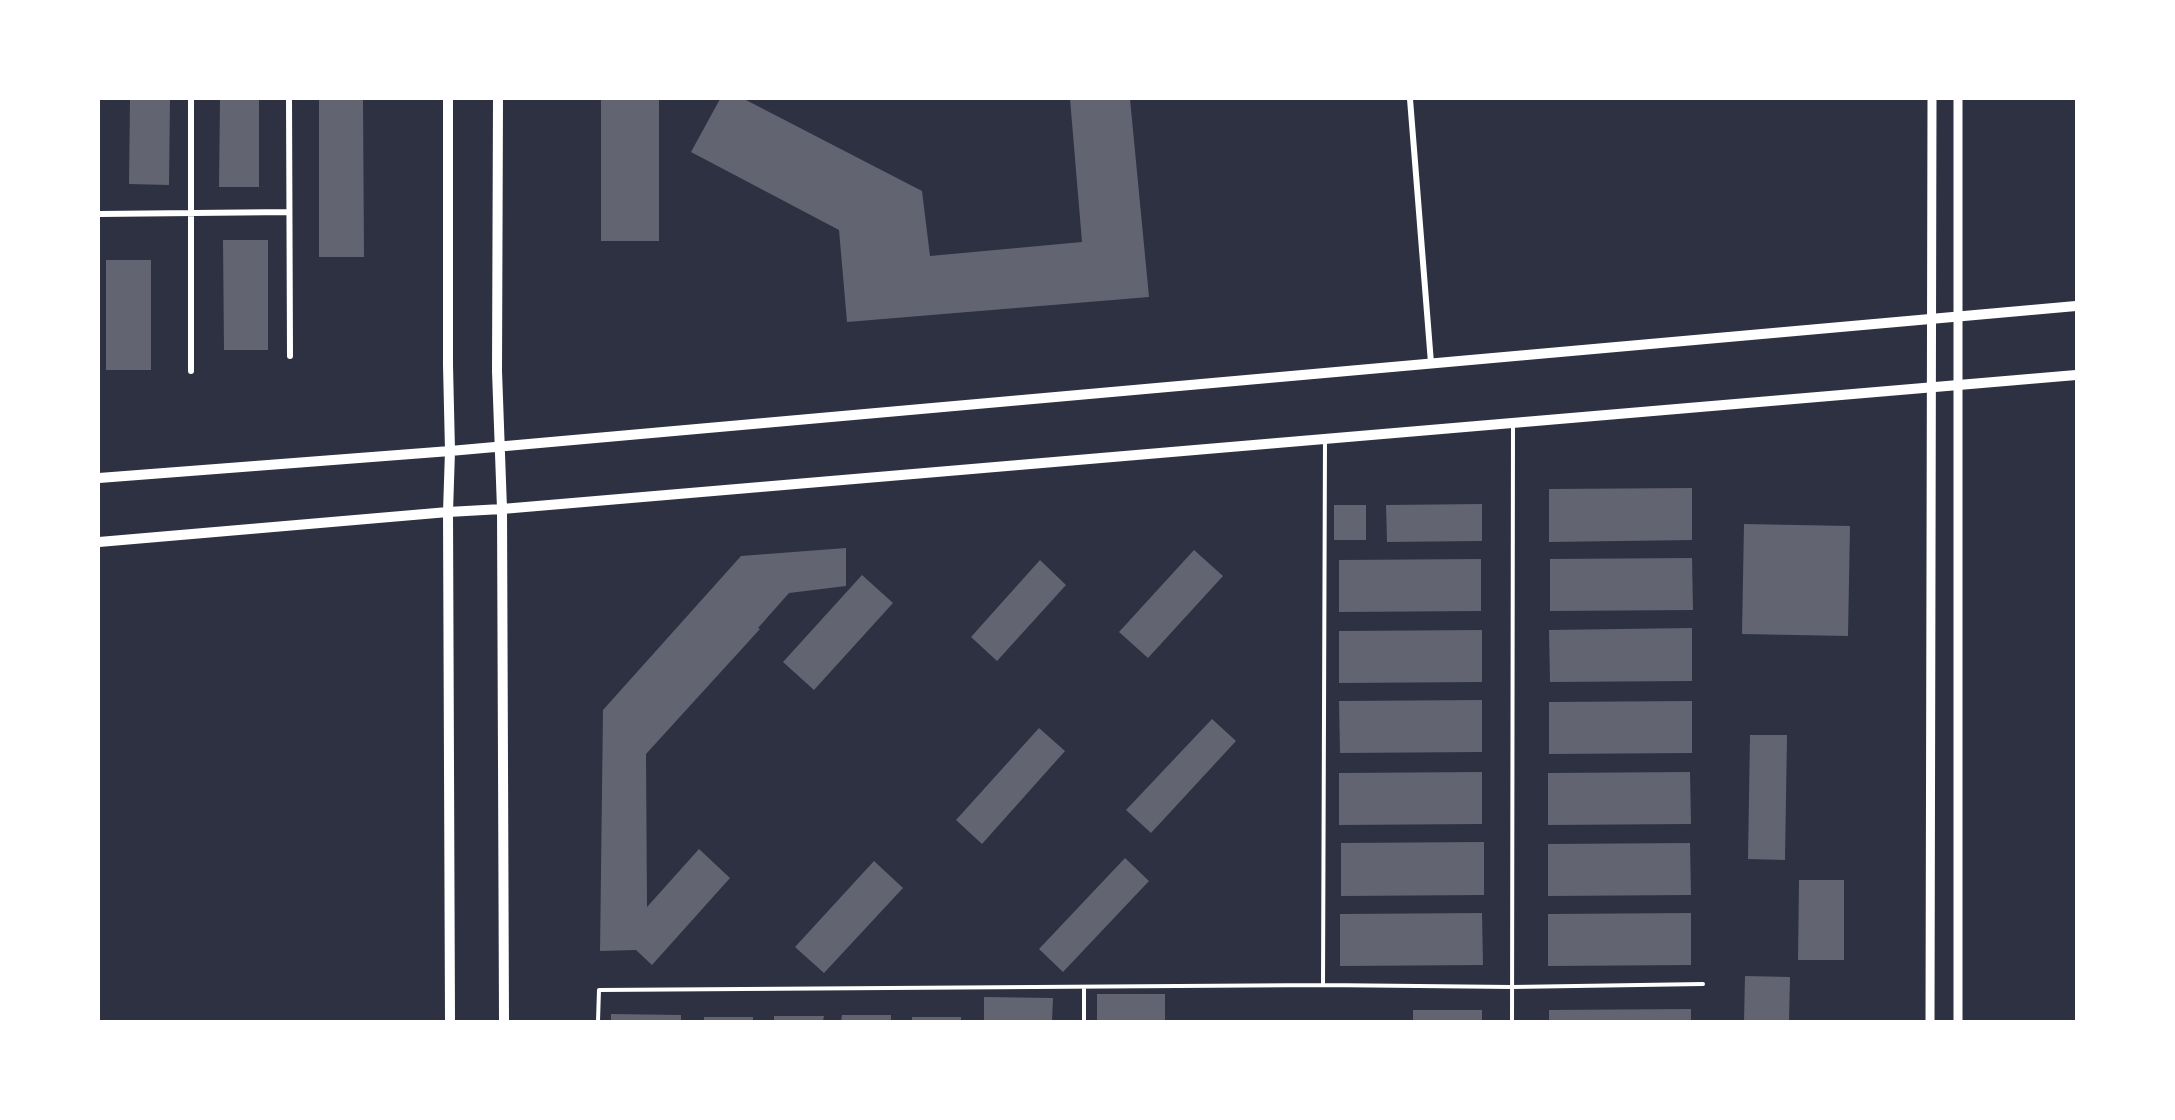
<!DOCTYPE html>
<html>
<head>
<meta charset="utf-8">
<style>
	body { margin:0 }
	#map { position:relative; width:2175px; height:1120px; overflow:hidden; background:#2d3142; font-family:"IBM Plex Serif",serif }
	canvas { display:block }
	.frame { position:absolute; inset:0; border:100px solid #fff; pointer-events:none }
</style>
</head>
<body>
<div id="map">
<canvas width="2175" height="1120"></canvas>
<div class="frame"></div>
</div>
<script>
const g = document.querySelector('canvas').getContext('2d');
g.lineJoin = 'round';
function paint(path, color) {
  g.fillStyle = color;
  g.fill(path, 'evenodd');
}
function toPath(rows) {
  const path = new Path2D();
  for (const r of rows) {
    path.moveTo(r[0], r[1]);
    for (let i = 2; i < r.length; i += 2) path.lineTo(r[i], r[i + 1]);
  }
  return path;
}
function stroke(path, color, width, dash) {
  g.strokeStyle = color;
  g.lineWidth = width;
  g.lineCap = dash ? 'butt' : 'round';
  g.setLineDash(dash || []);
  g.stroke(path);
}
const building = toPath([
	[130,99,170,99,169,185,129,184],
	[220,99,259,99,259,187,219,187],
	[319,99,363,99,364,257,319,257],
	[601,99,659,99,659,241,601,241],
	[720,99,744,99,922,191,930,256,1082,242,1070,99,1130,99,1149,297,847,322,839,230,691,152],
	[223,240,268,240,268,350,224,350],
	[106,260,151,260,151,370,106,370],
	[1692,488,1692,540,1549,542,1549,489],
	[1482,504,1482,541,1387,542,1386,505],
	[1334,505,1366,505,1366,540,1334,540],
	[1744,524,1850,526,1848,636,1742,634],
	[846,548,846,586,789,593,758,628,760,629,646,754,647,907,699,849,730,878,652,965,636,950,600,951,603,710,741,556],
	[1194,550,1223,576,1148,658,1119,632],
	[1692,558,1693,610,1550,611,1550,559],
	[1481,559,1481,611,1339,612,1339,560],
	[1040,560,1066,585,997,661,971,637],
	[862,575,893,603,814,690,783,662],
	[1692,628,1692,681,1550,682,1549,630],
	[1482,630,1482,682,1339,683,1339,631],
	[1482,700,1482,752,1340,753,1339,701],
	[1692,701,1692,753,1549,754,1549,702],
	[1212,719,1236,741,1151,833,1126,810],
	[1039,728,1065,751,982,844,956,820],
	[1750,735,1787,735,1785,860,1748,859],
	[1482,772,1482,824,1339,825,1339,773],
	[1690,772,1691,824,1548,825,1548,773],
	[1484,842,1484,895,1341,896,1341,843],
	[1690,843,1691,895,1548,896,1548,844],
	[1125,858,1149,881,1063,972,1039,949],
	[874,861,903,888,824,973,795,947],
	[1799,880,1844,880,1844,960,1798,960],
	[1482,913,1483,965,1340,966,1340,914],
	[1691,913,1691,965,1548,966,1548,914],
	[1745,976,1790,977,1789,1021,1744,1021],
	[1097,994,1165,994,1165,1021,1097,1021],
	[984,997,1053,998,1052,1021,984,1021],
	[1691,1009,1691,1021,1549,1021,1549,1010],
	[1413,1010,1482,1010,1482,1021,1413,1021],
	[611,1014,681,1015,681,1021,611,1021],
	[842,1015,891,1015,891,1021,841,1021],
	[774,1016,824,1016,823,1021,774,1021],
	[704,1017,753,1017,753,1021,704,1021],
	[912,1017,961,1017,961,1021,912,1021]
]);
const service = toPath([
	[1325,440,1323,985,1512,987,1703,984],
	[598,1021,599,990,1323,985],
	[1084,1021,1084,987],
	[1512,1021,1513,425]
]);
const minor = toPath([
	[191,99,191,371],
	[289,99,290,356],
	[1410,99,1431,363],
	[99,214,289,212]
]);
const tertiary = toPath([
	[1930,1021,1932,99],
	[1958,1021,1958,99]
]);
const secondary = toPath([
	[448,99,448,365,450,451,448,512,450,1021],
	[498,99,497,371,502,509,504,1021],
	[99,478,450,451,2076,306],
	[99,542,448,512,502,509,2076,375]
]);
paint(building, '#626471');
stroke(service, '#fff', 4);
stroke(minor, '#fff', 6);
stroke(tertiary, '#fff', 9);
stroke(secondary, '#fff', 10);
</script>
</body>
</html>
